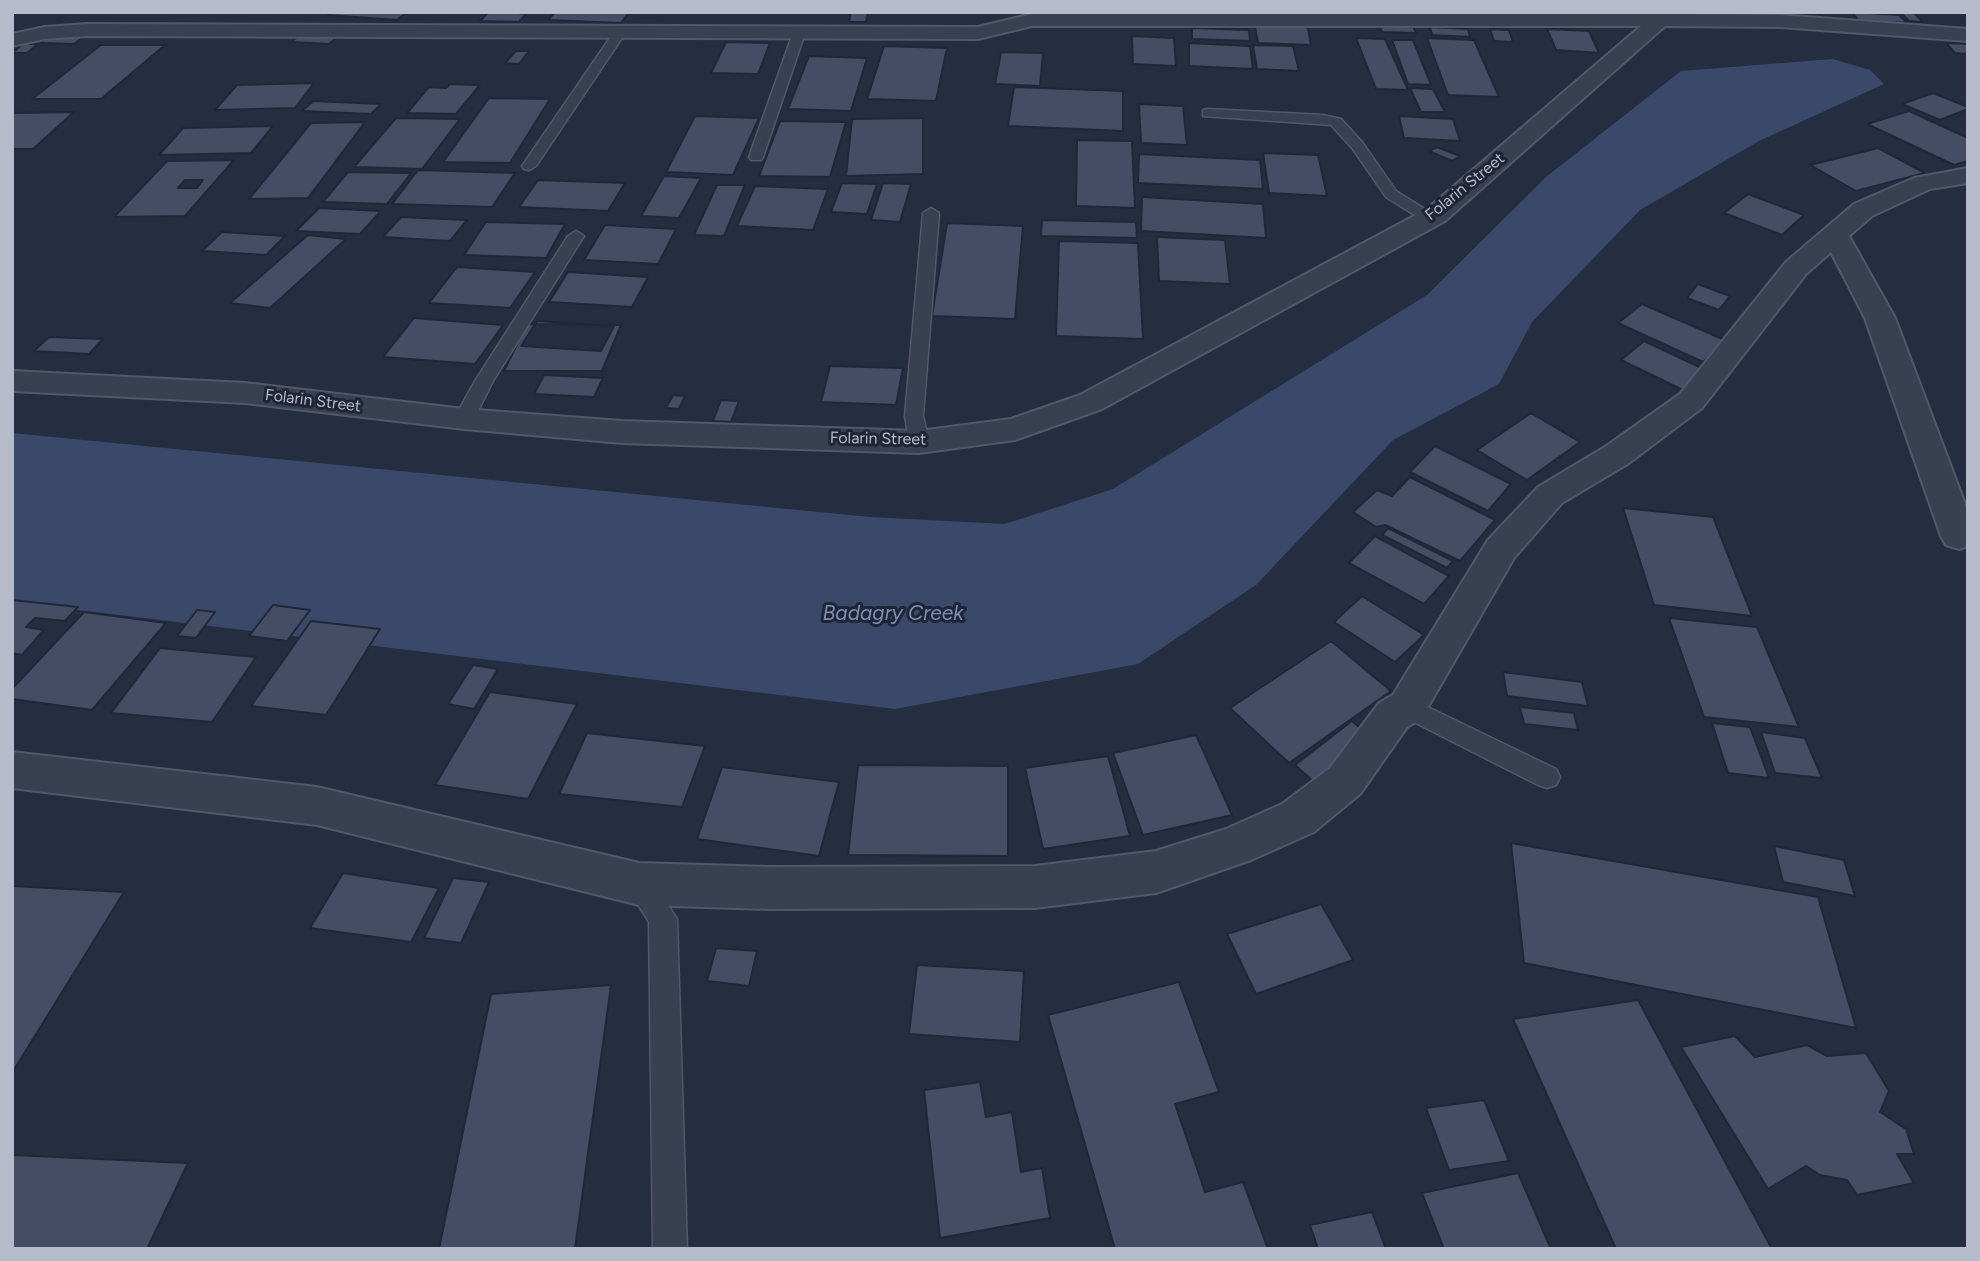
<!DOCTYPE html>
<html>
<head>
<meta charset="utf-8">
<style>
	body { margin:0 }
	#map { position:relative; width:1980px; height:1261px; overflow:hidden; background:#252d41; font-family:Figtree,sans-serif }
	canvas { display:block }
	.frame { position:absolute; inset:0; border:14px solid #b6bbcb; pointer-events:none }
</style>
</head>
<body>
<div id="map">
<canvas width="1980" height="1261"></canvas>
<div class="frame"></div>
</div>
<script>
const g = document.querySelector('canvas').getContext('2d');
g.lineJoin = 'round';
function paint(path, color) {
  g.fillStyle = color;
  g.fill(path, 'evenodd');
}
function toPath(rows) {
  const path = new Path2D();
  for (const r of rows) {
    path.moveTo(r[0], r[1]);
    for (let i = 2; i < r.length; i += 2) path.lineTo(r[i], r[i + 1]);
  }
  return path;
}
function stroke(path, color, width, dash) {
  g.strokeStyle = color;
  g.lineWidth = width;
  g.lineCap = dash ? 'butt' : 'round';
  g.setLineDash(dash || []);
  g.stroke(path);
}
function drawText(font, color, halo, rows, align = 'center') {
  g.font = font + ' Figtree,sans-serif';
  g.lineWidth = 6;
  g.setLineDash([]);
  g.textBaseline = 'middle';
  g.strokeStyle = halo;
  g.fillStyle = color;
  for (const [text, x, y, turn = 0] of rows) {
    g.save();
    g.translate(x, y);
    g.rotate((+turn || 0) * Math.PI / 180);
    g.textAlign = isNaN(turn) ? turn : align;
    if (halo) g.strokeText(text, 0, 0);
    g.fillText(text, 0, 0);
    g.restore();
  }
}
const water = toPath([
	[1833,59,1870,70,1884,84,1759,141,1640,210,1532,322,1499,384,1393,440,1256,585,1138,664,895,709,12,602,12,433,870,517,1005,524,1113,489,1427,295,1546,177,1681,71]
]);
const building = toPath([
	[333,12,407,12,397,20,328,15,333,12],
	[489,12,509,12,526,14,519,22,480,21,489,12],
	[555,12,629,12,621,23,548,20,555,12],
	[851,12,868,12,866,22,849,22,851,12],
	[1852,12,1899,15,1907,23,1859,21,1852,12],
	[1900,12,1913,12,1923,22,1909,21,1900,12],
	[1254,22,1307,24,1311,45,1258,43,1254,22],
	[1379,24,1413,26,1416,33,1382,32,1379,24],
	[1430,27,1468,29,1470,37,1432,35,1430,27],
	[1192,28,1249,30,1250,41,1192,39,1192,28],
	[1490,29,1509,30,1513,42,1494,41,1490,29],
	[1547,29,1589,31,1599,53,1556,50,1547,29],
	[53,34,86,35,74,44,40,43,53,34],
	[300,35,337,37,329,44,291,42,300,35],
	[1132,36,1174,38,1176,66,1133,64,1132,36],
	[1356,38,1385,39,1408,90,1376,89,1356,38],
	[1427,38,1474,40,1499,97,1448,95,1427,38],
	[1392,40,1413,40,1431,85,1408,84,1392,40],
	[726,42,770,43,758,74,711,73,726,42],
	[1189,43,1250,46,1253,69,1189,66,1189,43],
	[1946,43,1968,44,1968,54,1955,53,1946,43],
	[23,44,38,44,27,53,12,53,23,44],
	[101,45,165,45,101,99,32,99,101,45],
	[1253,45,1293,46,1299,71,1257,69,1253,45],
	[884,46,947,48,936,101,867,99,884,46],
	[516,51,529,51,519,64,505,63,516,51],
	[1001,52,1043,53,1040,86,995,84,1001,52],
	[809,56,867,58,851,111,788,109,809,56],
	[314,83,295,108,215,110,237,85,314,83],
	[450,84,480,85,456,114,407,113,429,87,446,88,450,84],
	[1014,87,1123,91,1123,131,1008,126,1014,87],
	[1410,88,1433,89,1445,112,1421,112,1410,88],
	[1933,93,1968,107,1968,109,1940,120,1902,104,1933,93],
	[489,98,550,99,510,163,443,162,489,98],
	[313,101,381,104,371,114,302,111,313,101],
	[1139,104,1183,106,1187,145,1141,143,1139,104],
	[1909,111,1968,138,1968,161,1954,165,1867,124,1909,111],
	[74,112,33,149,12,149,12,113,74,112],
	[695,116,759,118,733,175,666,172,695,116],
	[1399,116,1453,119,1460,141,1404,138,1399,116],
	[396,118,460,119,422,169,354,167,396,118],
	[923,118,923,174,846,176,852,119,923,118],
	[780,121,846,122,830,177,759,176,780,121],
	[365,122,308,198,249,199,311,123,365,122],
	[273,126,251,153,159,155,183,128,273,126],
	[1077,140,1132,141,1135,208,1076,206,1077,140],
	[1437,147,1460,156,1452,161,1429,151,1437,147],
	[1878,148,1925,173,1856,191,1810,165,1878,148],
	[1263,153,1318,155,1327,196,1269,193,1263,153],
	[1139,154,1260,160,1263,189,1138,183,1139,154],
	[234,160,185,216,114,217,167,161,234,160],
	[185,180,203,180,197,188,178,188,185,180],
	[418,170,515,173,492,207,392,204,418,170],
	[348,172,411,173,387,204,323,202,348,172],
	[664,176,701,178,679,218,641,216,664,176],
	[538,180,625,183,608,211,519,207,538,180],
	[842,183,877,184,867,214,831,212,842,183],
	[883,183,911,184,900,222,871,220,883,183],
	[717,185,745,185,724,236,694,235,717,185],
	[755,186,828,189,813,230,737,226,755,186],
	[1748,194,1804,215,1782,235,1724,213,1748,194],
	[1142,197,1263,204,1266,238,1141,231,1142,197],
	[319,208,381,211,360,234,296,231,319,208],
	[401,217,467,220,450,241,383,237,401,217],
	[1042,220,1136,222,1137,238,1041,236,1042,220],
	[486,222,565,224,546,258,464,255,486,222],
	[947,223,1023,226,1015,319,932,316,947,223],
	[605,225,676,229,658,264,584,260,605,225],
	[222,232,285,236,266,255,202,251,222,232],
	[308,235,346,239,270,308,230,303,308,235],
	[1157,237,1225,240,1230,284,1159,281,1157,237],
	[1059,241,1138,243,1143,339,1056,336,1059,241],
	[457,267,535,272,510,308,429,303,457,267],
	[568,272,648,277,632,307,549,302,568,272],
	[1698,284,1730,296,1719,310,1687,298,1698,284],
	[1642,304,1727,341,1703,362,1618,323,1642,304],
	[414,318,503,325,475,364,383,357,414,318],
	[537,321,614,326,601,351,521,346,537,321],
	[527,324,621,325,602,371,504,371,527,324],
	[49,337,103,339,89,354,34,351,49,337],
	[1644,341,1708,371,1685,391,1621,360,1644,341],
	[830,366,903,368,896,405,821,402,830,366],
	[544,375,603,378,594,397,534,394,544,375],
	[673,395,685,396,679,409,666,408,673,395],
	[721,400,739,401,731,422,713,421,721,400],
	[1531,413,1580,442,1527,480,1477,450,1531,413],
	[1435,446,1511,484,1488,511,1410,472,1435,446],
	[1410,477,1495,520,1460,561,1385,525,1376,527,1353,512,1377,490,1392,496,1410,477],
	[1623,508,1713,517,1752,616,1654,605,1623,508],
	[1388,528,1453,561,1447,568,1382,535,1388,528],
	[1375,536,1449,576,1424,604,1349,563,1375,536],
	[1362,596,1424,635,1395,662,1334,622,1362,596],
	[12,600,78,607,65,621,35,618,26,627,44,630,22,655,12,653,12,600],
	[273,605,310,610,287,641,249,636,273,605],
	[197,610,215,612,196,638,177,636,197,610],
	[84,612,166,623,92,710,12,699,12,689,84,612],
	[1669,618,1757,627,1799,727,1704,717,1669,618],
	[311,621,380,629,326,715,251,706,311,621],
	[1331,641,1391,691,1289,763,1230,708,1331,641],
	[160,648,256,657,212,722,111,713,160,648],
	[473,665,498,669,474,709,448,704,473,665],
	[1503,672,1582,682,1588,706,1507,696,1503,672],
	[490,692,577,704,528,799,435,785,490,692],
	[1520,707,1574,713,1578,730,1524,724,1520,707],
	[1352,721,1372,738,1316,784,1295,765,1352,721],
	[1712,723,1750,727,1769,778,1728,773,1712,723],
	[1761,732,1805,738,1822,778,1775,773,1761,732],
	[587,733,705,746,682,807,559,794,587,733],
	[1196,735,1232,815,1143,835,1113,753,1196,735],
	[1108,756,1130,836,1043,849,1025,768,1108,756],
	[858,765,1008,766,1008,856,848,855,858,765],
	[722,767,839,782,819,856,697,839,722,767],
	[1511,843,1818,897,1856,1028,1524,963,1511,843],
	[1774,846,1844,860,1855,896,1783,882,1774,846],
	[343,873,439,888,411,942,310,928,343,873],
	[453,878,489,882,461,943,424,938,453,878],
	[12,886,124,892,12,1073,12,886],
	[1321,904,1353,960,1256,994,1227,934,1321,904],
	[716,948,757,951,749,986,707,981,716,948],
	[917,965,1024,971,1020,1042,909,1034,917,965],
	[1179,982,1219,1092,1175,1104,1205,1192,1243,1182,1268,1249,1115,1249,1048,1015,1179,982],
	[611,985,575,1249,439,1249,491,994,611,985],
	[1638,1000,1772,1249,1616,1249,1513,1019,1638,1000],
	[1735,1036,1755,1057,1807,1045,1827,1056,1866,1053,1889,1091,1880,1112,1906,1129,1914,1154,1897,1154,1914,1183,1857,1195,1847,1180,1820,1175,1806,1166,1768,1189,1681,1047,1735,1036],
	[980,1082,986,1117,1012,1112,1021,1172,1042,1168,1050,1218,940,1238,924,1090,980,1082],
	[1484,1100,1509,1161,1449,1170,1426,1108,1484,1100],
	[12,1155,188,1163,147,1249,12,1249,12,1155],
	[1518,1173,1551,1249,1444,1249,1422,1193,1518,1173],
	[1372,1212,1386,1249,1318,1249,1310,1225,1372,1212]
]);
const service = toPath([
	[620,28,626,32,536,166,529,170,524,169,522,166,616,29,620,28],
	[799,29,805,33,763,157,761,160,751,160,749,157,793,33,799,29],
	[1208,109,1323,115,1341,119,1362,142,1396,191,1423,208,1441,212,1444,215,1436,220,1413,214,1386,197,1352,148,1331,125,1203,116,1203,110,1208,109],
	[931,208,939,213,923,416,929,442,926,446,919,448,912,446,909,442,905,416,923,213,931,208],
	[576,231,584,236,493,381,474,419,471,423,464,425,457,423,454,419,475,381,568,236,576,231],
	[1407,697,1556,769,1560,777,1556,785,1547,788,1538,785,1398,714,1395,707,1398,700,1407,697],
	[639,872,649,875,677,919,687,1249,653,1249,649,922,625,884,629,875,639,872]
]);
const minor = toPath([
	[1495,12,1780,15,1968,29,1968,41,1780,27,1665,26,1445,221,1102,409,1015,440,919,453,622,443,464,429,245,403,12,391,12,371,245,383,464,409,622,421,919,431,1011,419,1080,395,1427,209,1641,26,1032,26,978,39,87,36,45,39,12,46,12,34,45,27,87,24,978,27,1032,14,1495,12],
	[1968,168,1968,183,1930,189,1872,216,1849,236,1895,318,1968,512,1968,546,1959,549,1946,545,1941,536,1865,318,1831,252,1806,274,1702,408,1629,463,1562,503,1514,558,1421,719,1407,727,1360,794,1314,832,1251,860,1156,893,1035,908,769,909,639,905,317,825,12,788,12,752,317,787,639,863,769,867,1035,866,1156,851,1226,829,1282,804,1330,768,1379,703,1393,695,1488,540,1538,487,1605,447,1680,394,1786,262,1854,204,1914,178,1968,168]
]);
const farStreetnames = [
	["Folarin Street",1465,187,-39],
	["Folarin Street",313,401,7],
	["Folarin Street",878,439,1]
];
const waterNames = [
	["Badagry Creek",893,614]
];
paint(water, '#3a496a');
paint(building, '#444d63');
stroke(building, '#202738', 2);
stroke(service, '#515868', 3);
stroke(minor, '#515868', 4);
paint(service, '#394051');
paint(minor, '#394051');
drawText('16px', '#b6bbcb', '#1e2536', farStreetnames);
drawText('italic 21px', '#7c8eb3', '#1e2536', waterNames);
</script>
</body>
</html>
